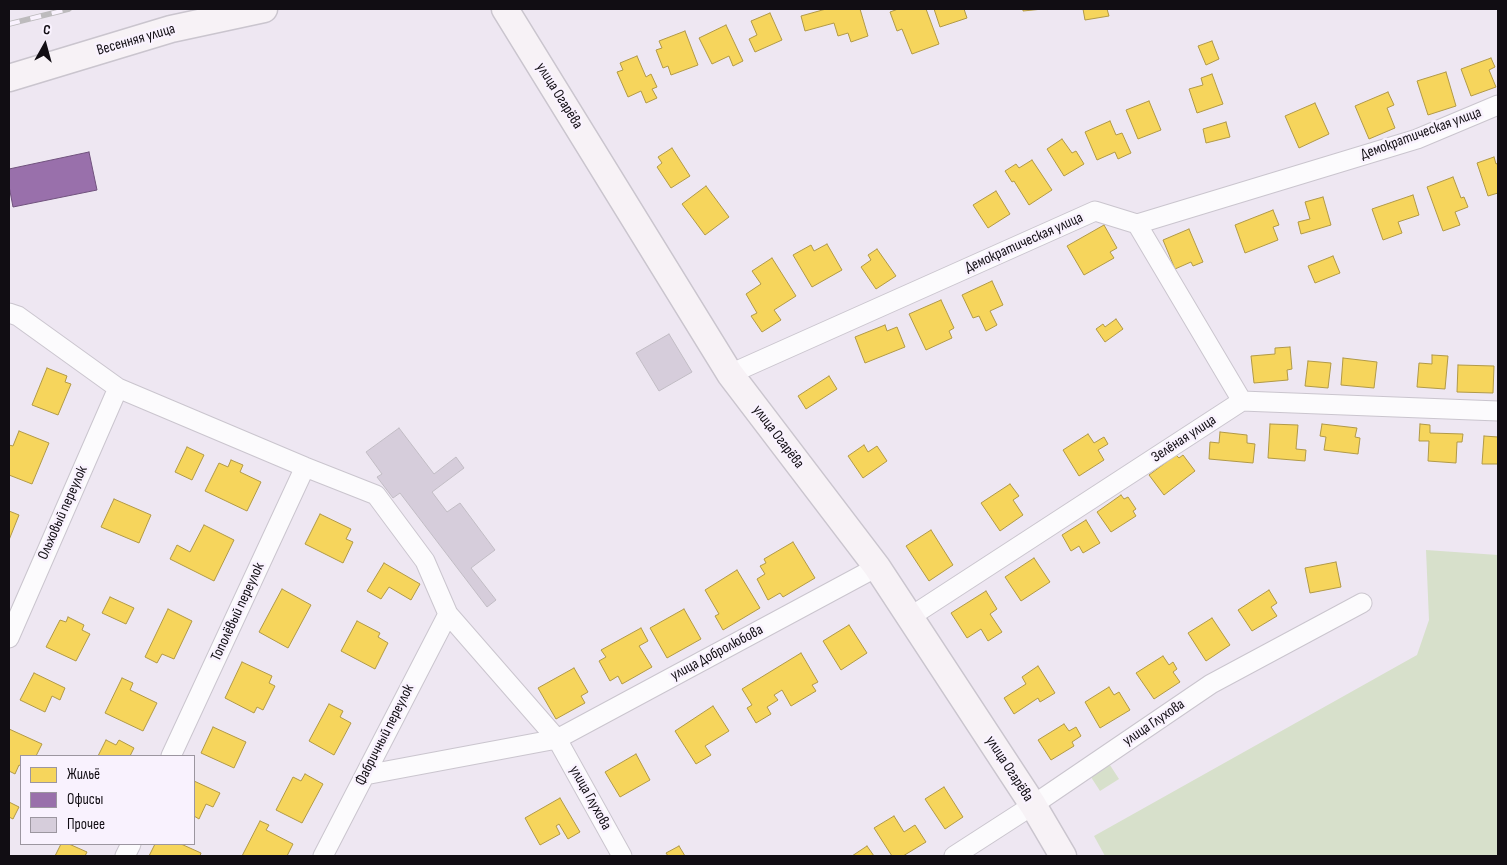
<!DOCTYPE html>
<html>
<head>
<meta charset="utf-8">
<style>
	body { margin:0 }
	#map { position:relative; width:1507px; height:865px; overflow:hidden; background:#eee7f2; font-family:"Sofia Sans Condensed",sans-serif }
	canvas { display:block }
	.frame { position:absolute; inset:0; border:10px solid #110d13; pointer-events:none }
	.legend { position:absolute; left:20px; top:755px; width:175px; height:90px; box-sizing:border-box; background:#f9f2fe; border:1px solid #9c96a0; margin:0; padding:6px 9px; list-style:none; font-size:15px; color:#110d13 }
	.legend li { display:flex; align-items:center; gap:10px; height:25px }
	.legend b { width:25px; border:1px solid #9c96a0 }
	.north { position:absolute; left:20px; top:20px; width:50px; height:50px; -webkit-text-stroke:4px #f9f2fe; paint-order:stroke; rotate:7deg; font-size:14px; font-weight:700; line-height:20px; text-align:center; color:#110d13 }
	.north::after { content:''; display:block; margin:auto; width:18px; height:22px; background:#110d13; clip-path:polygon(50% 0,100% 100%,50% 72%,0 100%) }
</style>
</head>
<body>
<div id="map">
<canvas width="1507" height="865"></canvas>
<div class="frame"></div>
<ul class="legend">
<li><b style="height:14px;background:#f6d55c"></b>Жильё</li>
<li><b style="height:14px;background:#9970ab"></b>Офисы</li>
<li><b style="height:14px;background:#d6cddb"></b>Прочее</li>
</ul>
<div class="north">С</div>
</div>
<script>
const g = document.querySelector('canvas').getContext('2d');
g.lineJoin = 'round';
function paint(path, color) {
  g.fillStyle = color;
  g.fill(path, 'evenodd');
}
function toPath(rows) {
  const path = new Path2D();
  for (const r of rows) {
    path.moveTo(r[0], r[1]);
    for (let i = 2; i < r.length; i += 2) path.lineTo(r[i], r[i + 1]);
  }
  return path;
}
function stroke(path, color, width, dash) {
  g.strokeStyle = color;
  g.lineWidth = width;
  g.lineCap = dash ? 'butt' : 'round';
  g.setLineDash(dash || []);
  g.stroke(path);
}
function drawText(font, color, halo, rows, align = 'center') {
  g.font = font + ' "Sofia Sans Condensed",sans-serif';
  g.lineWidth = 5;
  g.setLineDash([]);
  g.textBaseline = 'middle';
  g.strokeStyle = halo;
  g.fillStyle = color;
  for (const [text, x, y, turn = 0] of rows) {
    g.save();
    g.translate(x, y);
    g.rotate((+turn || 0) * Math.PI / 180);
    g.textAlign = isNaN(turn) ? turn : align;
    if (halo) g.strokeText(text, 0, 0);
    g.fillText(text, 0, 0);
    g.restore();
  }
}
const green = toPath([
	[1426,550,1498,555,1498,856,1105,856,1094,836,1417,655,1429,620],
	[1108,762,1119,779,1100,791,1089,774]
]);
const homes = toPath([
	[826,9,860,9,868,36,851,42,848,33,838,36,834,23,805,31,801,16,826,9],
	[898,9,926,9,939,44,912,54,902,29,897,31,890,12,898,9],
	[934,9,964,9,967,18,940,27,934,9],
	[1023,9,1043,9,1023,11,1023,9],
	[1083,9,1107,9,1109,16,1085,20,1083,9],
	[770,13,782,40,755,52,749,39,757,35,751,21,770,13],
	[726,25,743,61,733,66,729,56,712,64,699,38,726,25],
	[685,31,698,65,671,75,668,66,663,68,656,50,662,48,659,41,685,31],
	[1212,41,1219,59,1206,65,1198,46,1212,41],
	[637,56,646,77,651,74,657,87,652,89,657,98,646,103,641,91,628,97,617,72,623,70,620,63,637,56],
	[1491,58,1495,67,1489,70,1496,87,1471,96,1461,69,1491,58],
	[1446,72,1456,106,1428,115,1417,81,1446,72],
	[1212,74,1223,104,1197,113,1189,89,1203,85,1201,78,1212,74],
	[1388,92,1394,105,1387,108,1395,128,1369,139,1355,106,1388,92],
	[1149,101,1161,130,1138,139,1126,110,1149,101],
	[1315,103,1329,134,1299,148,1285,116,1315,103],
	[1110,121,1116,135,1122,133,1131,153,1118,159,1115,152,1097,160,1085,132,1110,121],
	[1226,122,1230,137,1206,143,1203,129,1226,122],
	[1062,139,1072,153,1076,151,1084,164,1064,176,1047,149,1062,139],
	[672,148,690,176,671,188,657,167,662,163,658,157,672,148],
	[1494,157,1496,164,1498,163,1498,193,1488,196,1477,163,1494,157],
	[1032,160,1052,190,1029,205,1014,181,1012,182,1005,171,1016,164,1019,168,1032,160],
	[1453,177,1461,198,1464,197,1468,207,1455,212,1460,225,1443,231,1427,187,1453,177],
	[706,186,729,217,705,235,682,204,706,186],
	[996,191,1010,214,988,228,973,205,996,191],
	[1413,195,1419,215,1398,222,1402,233,1383,240,1372,209,1413,195],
	[1323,197,1331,225,1301,234,1298,222,1310,219,1305,202,1323,197],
	[1273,210,1279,225,1273,227,1278,240,1245,253,1235,225,1273,210],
	[1104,225,1117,248,1110,252,1114,258,1084,275,1067,246,1104,225],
	[1189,229,1203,262,1193,266,1191,262,1175,269,1163,240,1189,229],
	[827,244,842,270,812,287,793,255,811,245,814,251,827,244],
	[877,249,896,276,876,289,861,267,871,260,868,255,877,249],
	[1333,256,1340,273,1315,283,1308,266,1333,256],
	[772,258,796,296,774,310,781,320,762,332,751,316,757,313,746,294,761,284,752,271,772,258],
	[992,281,1003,305,990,311,997,325,986,331,979,316,973,318,962,295,992,281],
	[941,300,954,328,949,331,952,338,926,350,909,314,941,300],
	[1116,319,1123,329,1105,342,1096,329,1103,324,1105,327,1116,319],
	[885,325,887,331,897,327,905,347,865,363,855,337,885,325],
	[1290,347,1292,369,1287,370,1288,380,1254,383,1251,356,1275,354,1275,348,1290,347],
	[1432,355,1448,356,1445,389,1417,387,1419,363,1432,364,1432,355],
	[1343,358,1377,362,1374,388,1341,385,1343,358],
	[1308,361,1331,363,1328,388,1305,386,1308,361],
	[1458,365,1494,366,1493,393,1457,392,1458,365],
	[47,368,67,376,65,382,71,384,58,415,32,405,47,368],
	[829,376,837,389,806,409,798,396,829,376],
	[1270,424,1298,425,1296,449,1306,450,1305,461,1268,458,1270,424],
	[1322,424,1357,428,1355,437,1360,438,1358,454,1324,450,1326,437,1320,436,1322,424],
	[1420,424,1430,425,1430,433,1463,434,1462,442,1457,442,1456,463,1428,461,1429,441,1419,441,1420,424],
	[19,431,49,443,32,484,9,475,9,445,13,446,19,431],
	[1220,432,1247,435,1247,443,1255,444,1253,463,1209,459,1210,442,1219,443,1220,432],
	[1088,434,1094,443,1104,437,1108,444,1098,450,1104,460,1079,476,1063,450,1088,434],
	[1484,436,1498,437,1498,464,1482,464,1484,436],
	[864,445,868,452,877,446,887,461,863,478,848,456,864,445],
	[187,447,204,455,192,480,175,472,187,447],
	[1176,455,1179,458,1183,455,1195,471,1164,495,1149,475,1176,455],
	[231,460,243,465,240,472,261,482,247,511,205,491,219,463,228,467,231,460],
	[1010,484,1019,496,1013,500,1023,515,1000,531,981,503,1010,484],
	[1121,495,1124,499,1128,497,1136,509,1133,511,1136,516,1111,532,1097,512,1121,495],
	[114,499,151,515,139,543,101,527,114,499],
	[9,511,19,515,9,540,9,511],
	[320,514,351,529,346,539,353,542,343,563,305,544,320,514],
	[1086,520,1100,543,1083,553,1079,546,1071,551,1062,535,1086,520],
	[204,525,234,540,214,581,170,559,177,545,190,552,204,525],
	[931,530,953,565,929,581,906,546,931,530],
	[793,542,815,578,783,597,780,593,768,600,757,579,765,574,760,566,766,563,764,559,793,542],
	[1034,558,1050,582,1021,601,1005,577,1034,558],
	[1336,562,1341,587,1310,593,1305,568,1336,562],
	[384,563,420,584,411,600,389,587,381,599,367,591,384,563],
	[737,570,760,608,723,630,715,616,719,614,705,590,737,570],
	[282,589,311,605,288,648,259,632,282,589],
	[1269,590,1277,603,1271,607,1277,616,1252,631,1238,610,1269,590],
	[986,591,997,609,990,614,1002,632,988,641,981,629,967,638,951,613,986,591],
	[110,597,134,608,126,624,102,613,110,597],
	[168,609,192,621,174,659,162,654,157,663,145,657,168,609],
	[684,609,701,639,667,658,650,628,684,609],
	[68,617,84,625,82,630,90,634,76,661,46,647,60,620,66,622,68,617],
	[1212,618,1230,645,1206,661,1188,633,1212,618],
	[357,621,380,633,378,637,388,643,375,669,341,651,357,621],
	[849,625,867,653,841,670,823,641,849,625],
	[641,628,648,641,639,646,652,667,622,684,618,676,610,681,599,661,606,657,601,650,641,628],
	[801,653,818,682,812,685,816,691,791,706,782,690,774,695,778,700,767,707,771,714,756,723,747,708,752,705,742,689,801,653],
	[1163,656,1169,665,1173,662,1177,669,1173,672,1180,682,1154,699,1136,673,1163,656],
	[242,662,272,676,269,683,275,686,263,710,257,707,254,713,225,698,242,662],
	[1038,666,1055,693,1040,702,1038,698,1014,714,1004,698,1026,684,1022,677,1038,666],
	[574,668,588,692,581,696,585,703,556,719,538,688,574,668],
	[34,673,65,688,60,700,52,696,45,712,20,700,34,673],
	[122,678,133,683,130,690,157,703,143,731,105,713,122,678],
	[1109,687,1114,695,1119,692,1130,710,1100,728,1085,702,1109,687],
	[329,704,343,711,340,717,351,723,334,755,309,741,329,704],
	[713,706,729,731,705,746,711,755,696,764,675,731,713,706],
	[1064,724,1069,731,1076,727,1081,736,1072,742,1074,746,1051,760,1038,740,1064,724],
	[213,727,246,742,234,768,201,753,213,727],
	[9,729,42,744,36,756,21,756,21,766,19,765,15,774,9,771,9,729],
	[106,740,116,745,119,740,134,748,130,756,98,756,106,740],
	[636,754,650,780,620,797,605,772,636,754],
	[305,774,323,784,302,823,276,810,293,777,301,781,305,774],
	[194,781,220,793,213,807,206,804,199,819,194,816,194,781],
	[944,787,963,817,945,829,925,799,944,787],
	[560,798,580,832,568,839,559,824,556,826,560,834,540,845,525,818,560,798],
	[9,802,19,807,13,819,9,817,9,802],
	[894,816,904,832,915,825,926,842,903,856,892,856,874,828,894,816],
	[260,821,269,825,266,830,293,844,287,856,242,856,260,821],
	[61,844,69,844,87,852,85,856,55,856,61,844],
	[155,844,181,844,201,853,200,856,149,856,155,844],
	[679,846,685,856,668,856,666,853,679,846],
	[867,846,874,856,852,856,867,846]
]);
const offices = toPath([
	[89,152,97,190,13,207,9,186,9,169,89,152]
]);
const building = toPath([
	[669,334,692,372,659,391,636,353,669,334],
	[399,428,434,474,456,457,464,468,432,492,447,512,460,503,495,550,471,568,496,600,487,607,400,493,393,498,377,477,382,474,366,452,399,428]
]);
const street = toPath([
	[1137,224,1242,401],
	[9,313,18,316,118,388,305,467,376,495,425,561,448,614,557,739,622,856],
	[730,374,1095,211,1137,224,1417,139,1498,105],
	[910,617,1242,401,1498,411],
	[9,638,118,388],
	[171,756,305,467],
	[365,775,557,739,877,567],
	[125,856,131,844],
	[323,856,448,614],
	[954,856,1033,805,1211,684,1362,603]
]);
const secondary = toPath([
	[505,9,730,374,877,567,1033,805,1063,856],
	[9,78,171,29,264,9]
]);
const rail = toPath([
	[9,24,69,9]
]);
const streetNames = [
	["Весенняя улица",136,40,-16],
	["улица Огарёва",559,96,58],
	["Демократическая улица",1421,134,-20],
	["Демократическая улица",1024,243,-24],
	["улица Огарёва",778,437,53],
	["Зелёная улица",1184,439,-33],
	["Ольховый переулок",63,513,-66],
	["Тополёвый переулок",238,612,-65],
	["улица Добролюбова",717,653,-28],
	["улица Глухова",1154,723,-34],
	["Фабричный переулок",385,735,-63],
	["улица Огарёва",1009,769,57],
	["улица Глухова",590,798,61]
];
paint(green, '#d7e0cb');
paint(homes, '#f6d55c');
stroke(homes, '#b19946', 1);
paint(offices, '#9970ab');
stroke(offices, '#70527d', 1);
paint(building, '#d6cddb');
stroke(building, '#c1bcc4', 1);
stroke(street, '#cac5ce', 21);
stroke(secondary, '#cac5ce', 29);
stroke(street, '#fcfbfd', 19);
stroke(secondary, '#f7f2f6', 26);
stroke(rail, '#bdbbbd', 5.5);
stroke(rail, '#f9f2fe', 4, [11]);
drawText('15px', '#110d13', '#f9f2fe', streetNames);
</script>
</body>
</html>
